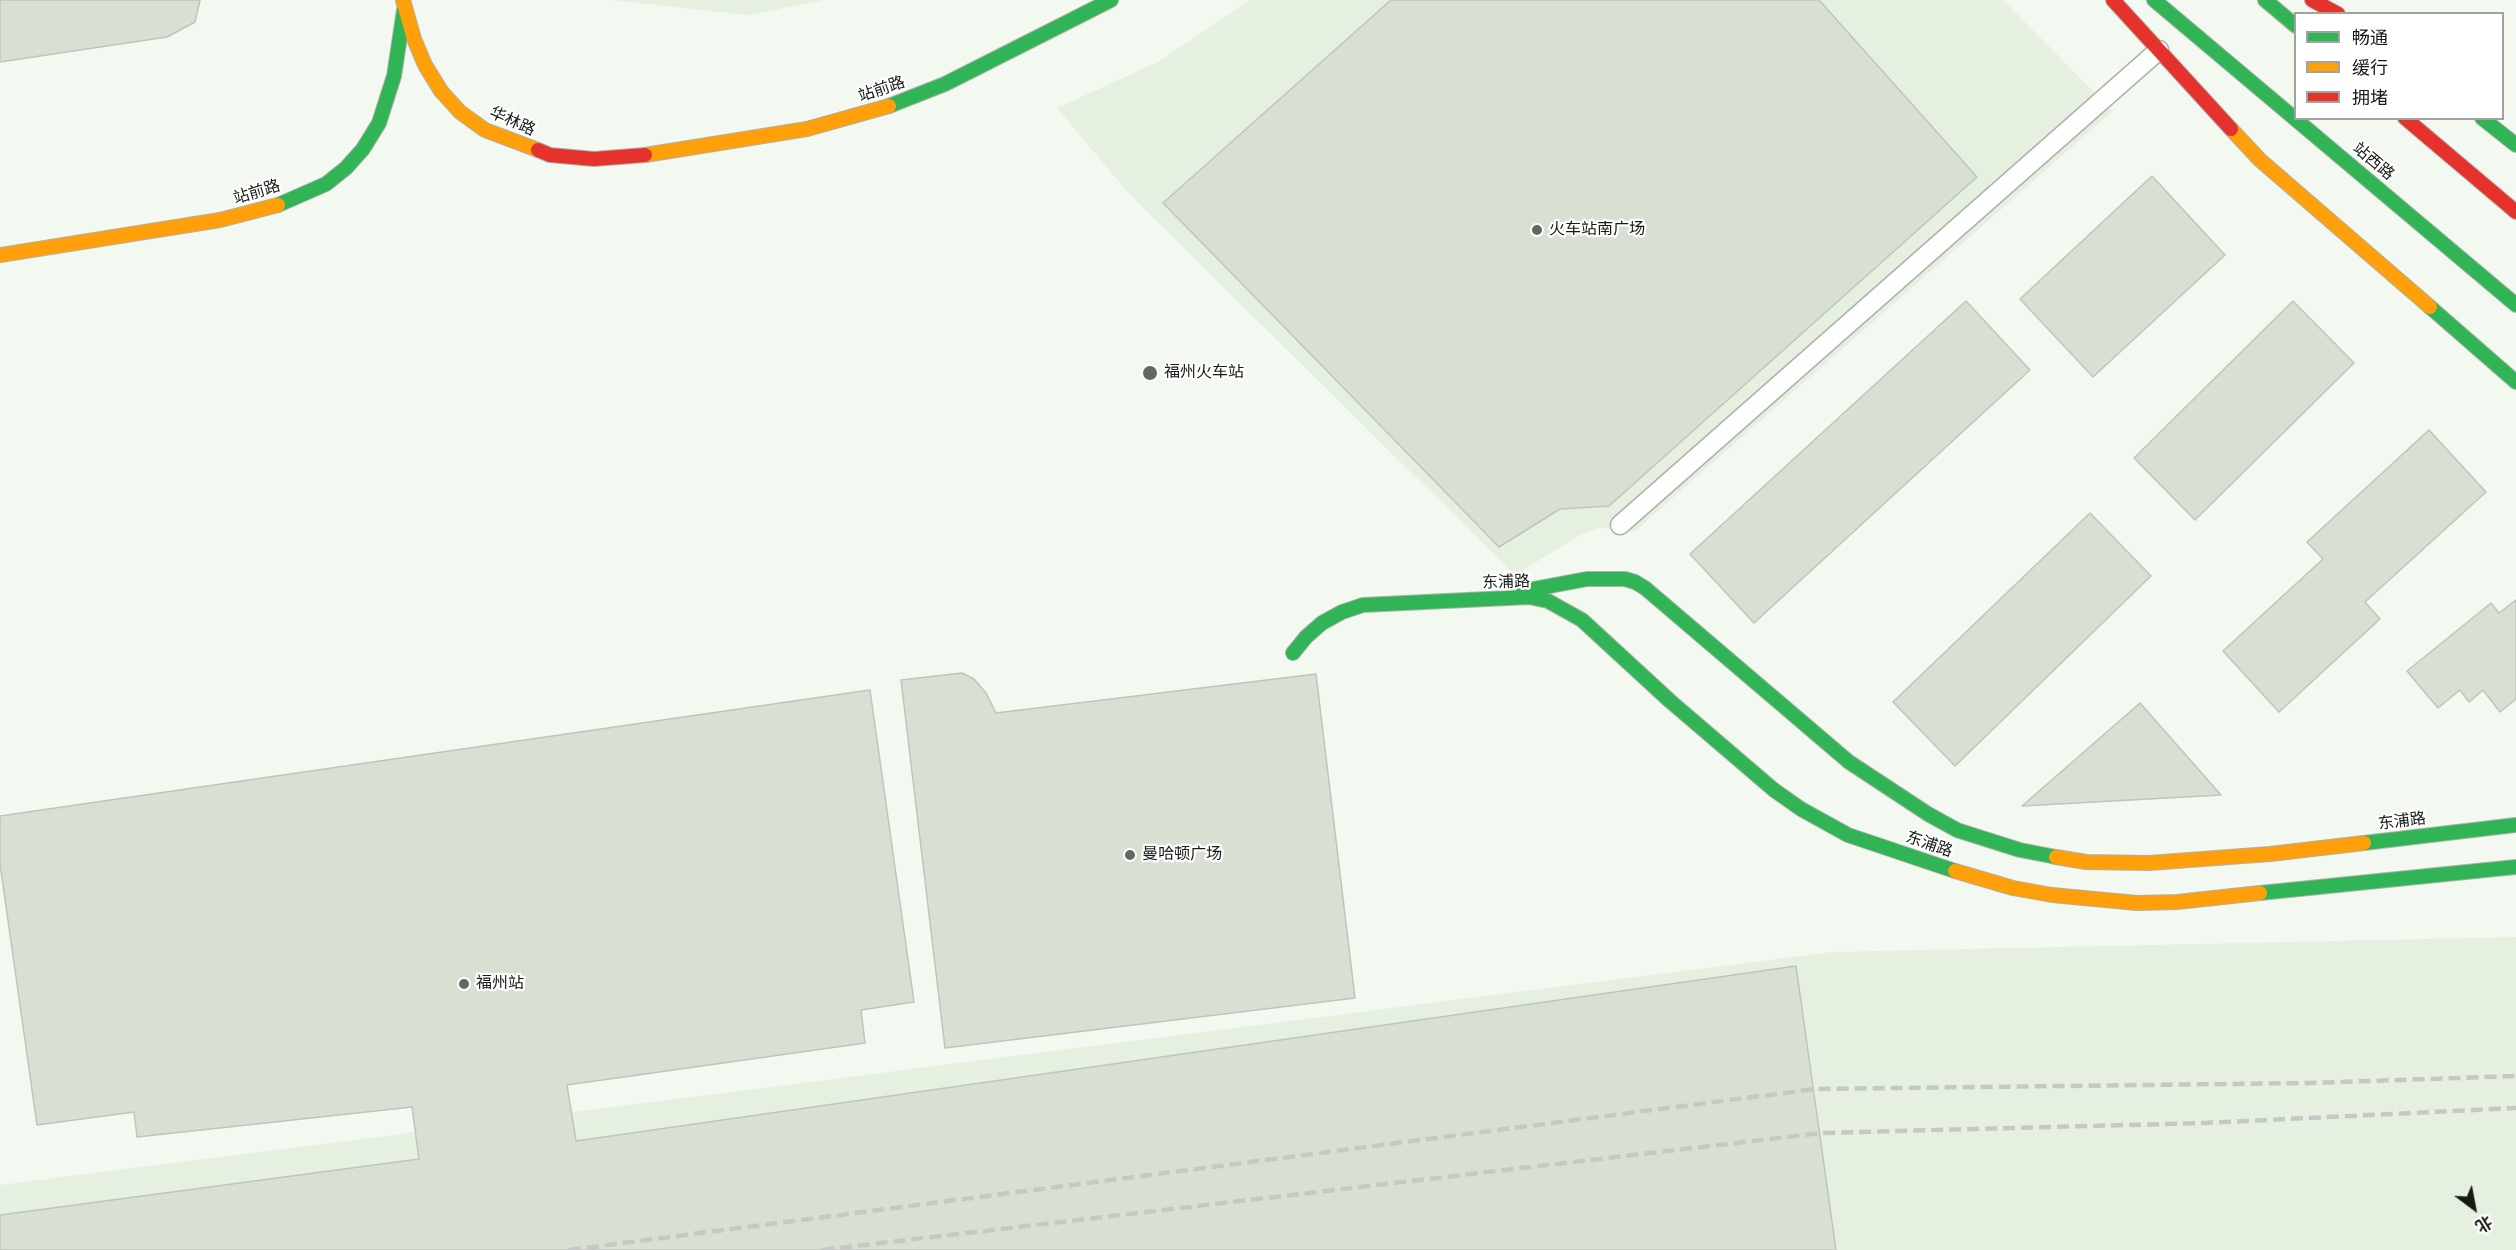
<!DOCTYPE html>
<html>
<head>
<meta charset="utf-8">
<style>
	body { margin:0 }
	#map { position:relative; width:2516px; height:1250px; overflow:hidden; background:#f3f8f0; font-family:Poppins,"Noto Sans SC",sans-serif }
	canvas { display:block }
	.legend { position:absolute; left:2294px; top:12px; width:210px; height:108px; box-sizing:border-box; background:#fff; border:2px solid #a2a3a1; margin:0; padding:8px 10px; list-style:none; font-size:18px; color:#171a15 }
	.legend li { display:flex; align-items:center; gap:12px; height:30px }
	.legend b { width:30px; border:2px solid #a2a3a1 }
	.north { position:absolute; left:2444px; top:1178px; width:60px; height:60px; -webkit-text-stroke:4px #fff; paint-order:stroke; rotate:148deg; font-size:16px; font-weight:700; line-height:24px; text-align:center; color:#171a15 }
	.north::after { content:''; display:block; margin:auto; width:21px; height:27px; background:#171a15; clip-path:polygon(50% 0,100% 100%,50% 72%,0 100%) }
</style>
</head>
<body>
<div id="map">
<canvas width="2516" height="1250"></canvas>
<ul class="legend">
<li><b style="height:8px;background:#30b455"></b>畅通</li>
<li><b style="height:8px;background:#ff9f0a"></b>缓行</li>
<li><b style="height:8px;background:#e5322d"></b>拥堵</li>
</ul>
<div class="north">北</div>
</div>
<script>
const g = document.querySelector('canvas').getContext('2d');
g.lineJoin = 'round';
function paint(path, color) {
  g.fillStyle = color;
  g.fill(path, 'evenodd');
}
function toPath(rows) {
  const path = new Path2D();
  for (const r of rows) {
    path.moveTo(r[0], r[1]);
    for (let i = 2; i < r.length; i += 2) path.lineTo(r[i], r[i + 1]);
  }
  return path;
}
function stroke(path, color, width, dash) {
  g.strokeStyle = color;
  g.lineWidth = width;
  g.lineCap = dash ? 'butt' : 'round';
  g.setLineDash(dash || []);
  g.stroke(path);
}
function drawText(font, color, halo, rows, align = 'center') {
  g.font = font + ' Poppins,"Noto Sans SC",sans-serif';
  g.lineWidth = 4.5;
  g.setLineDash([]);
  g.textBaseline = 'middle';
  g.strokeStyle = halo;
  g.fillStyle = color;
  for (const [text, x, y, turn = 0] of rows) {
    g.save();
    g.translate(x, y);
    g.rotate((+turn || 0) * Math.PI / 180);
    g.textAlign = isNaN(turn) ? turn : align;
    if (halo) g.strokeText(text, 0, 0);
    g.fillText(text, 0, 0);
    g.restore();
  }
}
const built = toPath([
	[611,0,823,0,748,15],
	[1250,0,2003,0,2113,111,1635,531,1600,528,1580,535,1515,575,1131,196,1057,108,1158,62],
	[2516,937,2516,1250,0,1250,0,1185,1832,952]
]);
const building = toPath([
	[0,0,200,0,195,22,167,37,0,62,0,0],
	[1391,0,1819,0,1977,177,1609,506,1560,509,1499,547,1163,203,1391,0],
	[2152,176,2225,255,2093,377,2020,299,2152,176],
	[1966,301,2030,370,1754,623,1690,554,1966,301],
	[2293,301,2354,363,2195,520,2134,458,2293,301],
	[2429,430,2486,492,2365,602,2380,619,2279,712,2223,651,2323,559,2307,542,2429,430],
	[2090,513,2151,576,1955,766,1893,702,2090,513],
	[2516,600,2516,699,2500,712,2483,690,2469,702,2460,690,2438,708,2407,671,2491,603,2499,613,2516,600],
	[962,673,974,679,986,693,996,713,1316,674,1355,998,945,1048,901,680,962,673],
	[870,690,914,1002,861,1010,865,1043,567,1085,576,1141,1796,966,1836,1250,0,1250,0,1215,419,1159,412,1107,137,1137,134,1112,37,1125,0,864,0,816,870,690],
	[2140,703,2221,795,2022,806,2140,703]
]);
const lane = toPath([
	[1620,525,2159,50]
]);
const fast = toPath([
	[2154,0,2516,305],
	[2265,0,2296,26],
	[889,106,945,84,1111,0],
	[2482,118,2516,145],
	[278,205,326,184,346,168,363,149,379,123,394,76,404,10],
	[2430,307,2516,382],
	[1523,591,1587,579,1625,579,1635,582,1645,588,1849,762,1928,814,1957,830,2020,850,2056,857],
	[1293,653,1306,637,1322,623,1342,612,1363,605,1529,597,1548,601,1582,620,1670,701,1774,790,1801,809,1848,835,1955,871],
	[2364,843,2516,825],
	[2260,893,2516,867]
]);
const slow = toPath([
	[403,0,414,39,425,65,441,91,460,112,485,130,538,150],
	[2231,129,2260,160,2430,307],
	[645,155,807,129,889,106],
	[0,255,220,220,278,205],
	[2056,857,2086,862,2149,863,2270,854,2364,843],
	[1955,871,2013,888,2052,895,2137,903,2177,902,2260,893]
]);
const jam = toPath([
	[2113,0,2231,129],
	[2312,0,2338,14],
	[2405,118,2516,212],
	[538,150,550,155,594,159,645,155]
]);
const rail = toPath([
	[569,1250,1815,1089,2310,1083,2516,1076],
	[822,1250,1821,1133,2204,1123,2516,1108]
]);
const markers = [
	[1537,230,6,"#646862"],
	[1150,373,8,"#646862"],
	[1130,855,6,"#646862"],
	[464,984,6,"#646862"]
];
const streetNames = [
	["站前路",882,90,-19],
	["华林路",512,122,24],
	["站西路",2373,162,40],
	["站前路",257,193,-17],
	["东浦路",1506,583,-2],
	["东浦路",2402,822,-7],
	["东浦路",1929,845,19]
];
const poiNames = [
	["火车站南广场",1549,230],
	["福州火车站",1164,373],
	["曼哈顿广场",1142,855],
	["福州站",476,984]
];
paint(built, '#e6f0e0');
paint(building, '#d8e0d3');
stroke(building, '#c0c4be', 1.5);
stroke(lane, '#aeb2ab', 21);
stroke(fast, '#aeb2ab', 16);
stroke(slow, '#aeb2ab', 16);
stroke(jam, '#aeb2ab', 16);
stroke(lane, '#fdfefd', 18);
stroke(fast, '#30b455', 14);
stroke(slow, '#ff9f0a', 14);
stroke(jam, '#e5322d', 14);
stroke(rail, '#c7c8c6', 4.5, [12, 6]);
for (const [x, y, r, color] of markers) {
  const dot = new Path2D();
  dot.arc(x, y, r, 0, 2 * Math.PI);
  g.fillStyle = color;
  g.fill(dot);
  stroke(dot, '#fff', 2);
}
drawText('16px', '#171a15', '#fff', streetNames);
drawText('16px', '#171a15', '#fff', poiNames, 'left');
</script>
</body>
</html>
